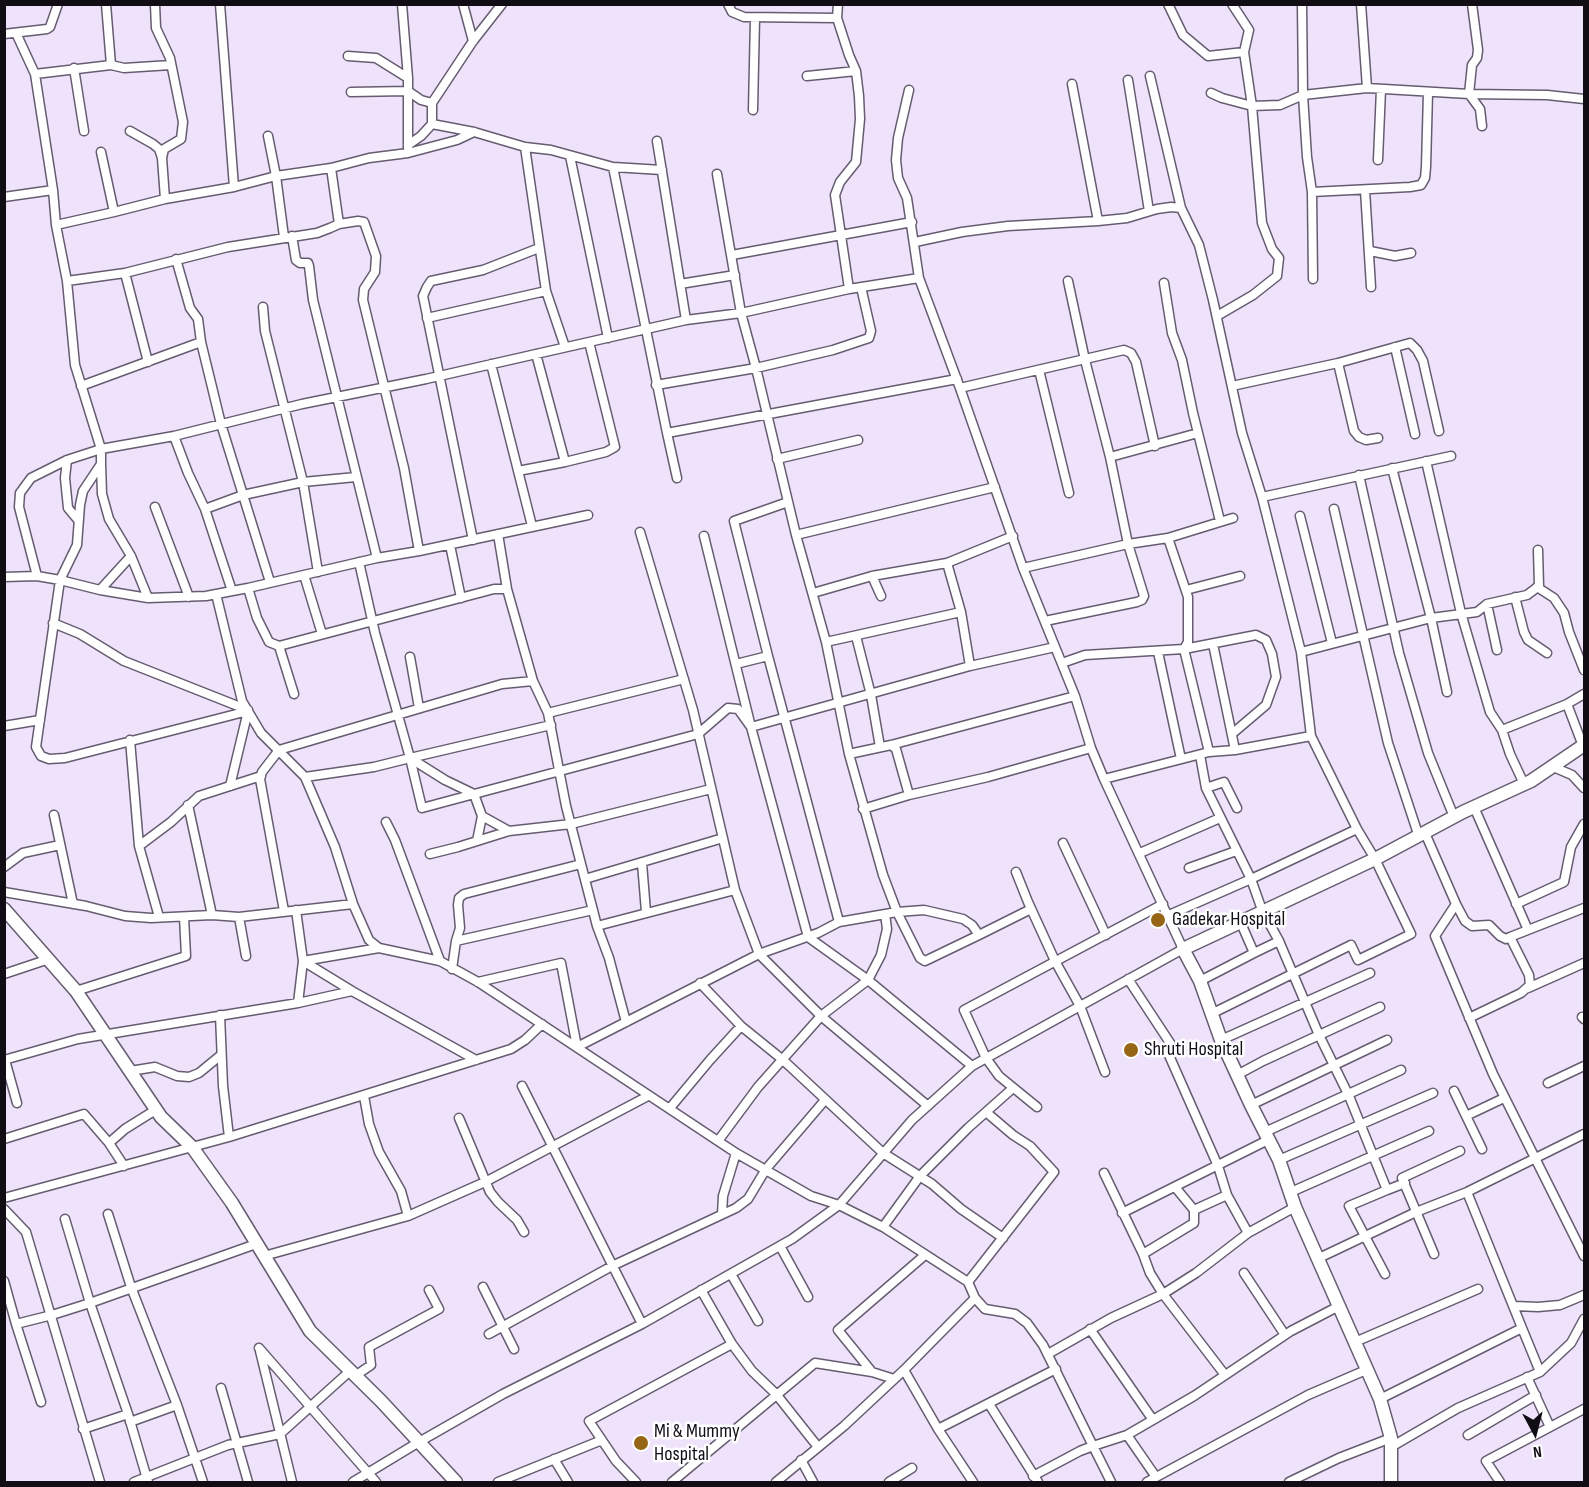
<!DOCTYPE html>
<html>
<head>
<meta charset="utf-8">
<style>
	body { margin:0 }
	#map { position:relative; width:1589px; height:1487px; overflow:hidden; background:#eee3fa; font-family:"Sofia Sans Condensed",sans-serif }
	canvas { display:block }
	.frame { position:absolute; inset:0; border:6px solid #110d14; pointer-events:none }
	.north { position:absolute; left:1505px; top:1403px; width:60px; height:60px; -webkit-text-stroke:4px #fff; paint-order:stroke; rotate:173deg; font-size:16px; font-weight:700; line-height:24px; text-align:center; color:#110d14 }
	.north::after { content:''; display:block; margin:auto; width:21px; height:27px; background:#110d14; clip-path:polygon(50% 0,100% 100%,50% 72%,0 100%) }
</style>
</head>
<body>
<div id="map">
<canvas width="1589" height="1487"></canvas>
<div class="frame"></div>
<div class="north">N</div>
</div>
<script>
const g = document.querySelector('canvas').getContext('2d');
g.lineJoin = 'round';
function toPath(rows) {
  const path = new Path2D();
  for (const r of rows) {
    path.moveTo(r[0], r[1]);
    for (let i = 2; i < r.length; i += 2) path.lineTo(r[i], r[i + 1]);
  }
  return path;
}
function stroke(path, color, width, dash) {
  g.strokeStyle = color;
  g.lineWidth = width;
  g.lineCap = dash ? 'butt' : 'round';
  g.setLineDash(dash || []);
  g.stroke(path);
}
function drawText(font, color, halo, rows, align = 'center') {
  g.font = font + ' "Sofia Sans Condensed",sans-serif';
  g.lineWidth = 5;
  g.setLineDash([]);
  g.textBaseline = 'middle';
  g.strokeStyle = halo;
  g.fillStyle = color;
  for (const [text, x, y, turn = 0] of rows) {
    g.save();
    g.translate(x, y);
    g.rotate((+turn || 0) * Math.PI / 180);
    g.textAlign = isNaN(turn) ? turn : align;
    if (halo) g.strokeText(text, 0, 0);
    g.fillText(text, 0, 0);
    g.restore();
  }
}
const street = toPath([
	[106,4,111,65,124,68,171,65],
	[155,4,156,28,170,58,183,122,181,139,164,149,162,158,165,199],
	[220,4,234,187],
	[402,4,408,78,408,148],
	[463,4,473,41],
	[728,4,732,12,744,17,837,18],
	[838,4,837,18,849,55,856,71,859,96,860,119,856,162,840,182,835,195,849,289],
	[1168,4,1183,35,1208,56,1244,52,1252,106,1222,98,1211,93],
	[1232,4,1249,30,1244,52],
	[1361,4,1367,88],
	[1472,4,1478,50,1477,58,1472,65,1469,94,1480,109,1482,126],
	[16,33,35,74,53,190,56,225,67,281,75,365,101,449,101,464,83,491,80,505,77,545,60,580,36,747,41,756,49,759,65,758,248,711],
	[4,34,47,29,50,27,58,4],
	[348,56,376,58,408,78],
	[74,68,84,131],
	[35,74,111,65],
	[807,76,856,71],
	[1150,76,1181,208],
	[1128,80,1149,211],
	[1072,84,1098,221],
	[909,90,898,138,896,160,898,178,907,198,919,278],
	[351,92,408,91,421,100,432,103],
	[753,110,755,18],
	[432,124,474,132,525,147,551,150,613,167,662,170],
	[130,131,153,144,159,149,162,158],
	[268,136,276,176,284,237],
	[657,141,686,320],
	[408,145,421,136,432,124,432,103,473,41,502,4],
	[525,147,546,291,565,347],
	[101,152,114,212,165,199,234,187,276,176,331,168,369,158,408,153,457,140,474,132],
	[570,156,608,338],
	[1378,160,1381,89],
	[613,167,667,433,957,379],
	[1365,190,1371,287],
	[1312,192,1410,187,1421,185,1425,178,1426,167,1428,93],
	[4,197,53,190],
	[339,224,358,221,364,222,376,256,375,272,364,289,363,300,404,468,419,551],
	[56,225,114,212],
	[292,236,296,260,300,263,308,263,309,266,313,300,377,558],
	[915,242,962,232,1008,226,1098,221,1127,218,1157,209,1171,207,1181,208,1199,245,1213,300,1242,433,1262,497,1301,652],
	[1370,251,1395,256,1411,253],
	[732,255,912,222],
	[125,273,148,362],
	[1313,279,1312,192,1307,157,1303,95,1367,88,1469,94,1547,95,1584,99],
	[67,281,125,273,228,247,317,233,330,228,339,224,331,168],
	[1164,283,1172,333,1182,360,1193,413,1220,521],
	[680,284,735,275],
	[263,307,265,331,303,482,318,572],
	[1217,316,1253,295,1277,276,1279,258,1272,249,1262,223,1252,106,1280,105,1303,95,1302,4],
	[427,318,546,291],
	[1395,347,1415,434],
	[536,354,565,462,606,452,615,447,589,342],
	[1338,363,1354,431,1359,437,1366,440,1378,438],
	[491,364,532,526],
	[1039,370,1069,493],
	[656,385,756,368,833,350,869,338,871,331,861,287],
	[81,386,201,342],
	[1232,386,1338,363,1410,343,1417,350,1423,361,1439,431],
	[960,388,1124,350,1131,353,1136,362,1155,446],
	[667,433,677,478],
	[174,436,188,473,205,509,243,495,221,424,201,342,198,319,190,308,176,259],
	[1110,457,1198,433],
	[777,459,858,440],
	[67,460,65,478,68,508,78,520],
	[1426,461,1461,613,1490,712,1502,730],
	[101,464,102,494,109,519,131,556,148,598],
	[1392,468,1431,618,1447,692],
	[518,471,565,462],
	[1359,475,1399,653,1428,753,1454,817],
	[1262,497,1451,456],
	[155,507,189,597],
	[205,509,232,591],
	[1334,509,1388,743,1419,837],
	[1300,516,1332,643],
	[640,532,693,710,735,890,759,954,821,1016,928,1106],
	[498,534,507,589,533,681,548,713,566,806,597,926,609,958,626,1022],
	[796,535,995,487],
	[704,536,751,727,808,937,868,980,972,1066],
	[1168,538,1233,518],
	[473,540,423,296,427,287,431,281,483,270,539,248],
	[450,545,461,598],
	[359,562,375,633,410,758,445,780,474,794,482,816,509,831],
	[947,563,961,612,970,666],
	[1023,568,1128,544,1168,538,1188,597,1188,642,1184,649,1209,752],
	[304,575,322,634],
	[37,576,19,507,20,493,31,478,67,460,101,449,174,436,302,404,426,379,686,320,741,313,849,289,919,278,960,388,1023,568,1075,696,1091,748,1104,779,1183,949,972,1066,912,1120,839,1205,792,1239,642,1324,503,1394,419,1442,353,1482],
	[872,576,881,596],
	[4,577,37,576,60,580,100,590,148,598,206,596,248,588,377,558,419,551,588,515],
	[270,582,243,495,303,482,356,477],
	[1537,587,1554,598,1564,613,1569,632,1584,670],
	[248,588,257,618,269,642,279,646,494,589,507,589],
	[100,590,131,556],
	[1186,590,1240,576],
	[813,593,872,576,947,563,1013,536],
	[216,594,242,701,261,733,305,777],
	[1515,597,1524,632,1528,640,1547,653],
	[1045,621,1137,602,1142,600,1144,596,1128,544,1110,457,1085,360,1068,281],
	[53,623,80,634,124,661,248,710],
	[856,636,871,695,880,747],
	[826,642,961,612],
	[279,646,294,694],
	[1497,650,1487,604,1527,595,1539,586,1538,550],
	[1158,652,1181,759],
	[768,656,839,922],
	[410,657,419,708],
	[1062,663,1085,655,1184,649,1256,635,1266,640,1272,654,1276,677,1266,705,1233,733],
	[736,664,768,656,734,521,788,502],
	[1567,704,1583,746],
	[548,713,684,679],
	[4,726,40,720],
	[751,727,738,709,728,708,698,734,422,808,410,758,374,767,305,777,335,847,353,904,369,940,379,948,440,961,478,982,736,1153,811,1196,839,1205,883,1227,968,1282,975,1298,985,1309,1015,1314,1027,1323,1043,1345,1093,1446,1127,1435,1194,1396,1291,1331,1339,1306],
	[751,727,970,666,1055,647],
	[130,740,139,846],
	[891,745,896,749,909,795],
	[1235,750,1311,736],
	[849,754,891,745,1075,696],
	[410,758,551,725],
	[1551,766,1572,775,1584,788],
	[1104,779,1209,752,1235,750,1213,644],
	[1524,784,1510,754,1502,730,1567,704,1584,694],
	[230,786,248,711],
	[1206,788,1224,782,1237,808],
	[188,805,212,915],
	[1474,807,1528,930],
	[863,809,909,795,988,777,1091,748],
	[54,815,73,904],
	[386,822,395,840,440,961],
	[1357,829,1251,879,1262,910,1279,941,1319,1035,1349,1096,1387,1190,1405,1183],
	[1425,833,1456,904,1435,936,1493,1074,1584,1256],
	[477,841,482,816],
	[1063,843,1106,935],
	[1140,853,1220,818],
	[430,854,458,847,509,831,571,824,711,789],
	[642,863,646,912],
	[4,867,23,853,60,845],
	[1189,868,1236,851],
	[1016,872,1028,902,1055,961,1080,1006,1105,1072],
	[585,879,723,838],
	[4,892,86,906,125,916,151,918,212,915,239,917,353,904],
	[1456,904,1465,921,1472,926,1489,925,1500,936,1506,939,1510,937],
	[1516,904,1564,882,1571,847,1584,824],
	[296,910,303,961,352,991,476,1060],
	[284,911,260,779,262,772,279,750,502,684,533,681],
	[1169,915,1251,879,1206,788,1200,755],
	[159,917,139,846,171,822,199,796,261,776],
	[239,917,246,956],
	[597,926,735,890],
	[979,935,1031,909],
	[456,941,460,928,458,905,459,898,464,894,581,864],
	[1254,953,1279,941],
	[452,969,456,941,593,910],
	[4,974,49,959],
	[1128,979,1174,1049,1168,1053,1218,1166,1227,1195,1248,1233],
	[1200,981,1254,953,1240,921],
	[478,982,561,963,577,1047,759,954,818,933,839,922,897,912,920,958,925,961,979,935,972,925,963,919,924,910,897,912,883,875,849,754,826,642,796,535,756,368,741,313,717,174],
	[700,983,741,1026,783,1060,883,1153,932,1184,961,1209,1003,1238],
	[1528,988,1584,963],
	[76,991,186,956,184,917],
	[298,1003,303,961,379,948],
	[1213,1013,1351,945,1358,960,1411,934,1375,859,1357,829,1311,736,1301,652,1431,618,1477,612,1487,604],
	[220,1015,223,1086,229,1137],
	[1582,1017,1584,1019],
	[1469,1018,1521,993,1530,985,1529,975,1510,937,1584,908],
	[1221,1040,1370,973],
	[4,1060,78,1039,298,1003,352,991],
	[5,1060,17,1103],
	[130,1071,155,1067,177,1076,189,1077,199,1073,221,1055],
	[1237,1075,1263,1061,1380,1007],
	[1548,1083,1584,1066],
	[522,1086,642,1324],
	[1454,1091,1482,1149],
	[364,1096,369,1124,379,1152,401,1191,408,1216],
	[1251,1105,1387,1040],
	[1037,1107,999,1076,986,1058,964,1010,1163,904],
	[670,1108,710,1060,741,1026],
	[1466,1116,1504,1098],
	[459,1118,490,1192,498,1202,517,1220,524,1232],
	[1265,1132,1401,1070],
	[4,1139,84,1114,109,1143,125,1129,157,1109],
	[718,1141,758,1087,821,1016,868,980,881,955,887,929,885,914],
	[109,1143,124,1166],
	[1279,1160,1433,1093],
	[1104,1173,1143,1254,1150,1273,1163,1294,1225,1375],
	[1175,1187,1194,1210,1227,1195],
	[1291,1192,1429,1131],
	[4,1198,229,1137,511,1049,525,1040,542,1024],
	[4,1209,26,1232,100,1482],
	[1122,1213,1268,1140],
	[108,1214,131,1287,177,1405,203,1482],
	[722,1214,723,1196,736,1153],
	[65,1219,90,1303,128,1414,148,1482],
	[883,1227,920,1176,968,1128,1013,1088],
	[780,1246,808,1297],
	[1143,1254,1194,1223,1194,1210],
	[1434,1254,1402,1178,1460,1151],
	[264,1256,408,1216,485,1182,648,1096],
	[1319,1258,1416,1212,1467,1192,1584,1134],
	[1244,1273,1285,1335],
	[731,1274,758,1321],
	[1385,1274,1349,1206,1387,1190],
	[4,1281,16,1324,52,1315,90,1303,256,1244],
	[968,1282,1054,1172,1030,1146,1013,1135,986,1112],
	[483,1287,514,1349],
	[701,1290,732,1344,752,1371,776,1394,818,1447],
	[1515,1306,1538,1307,1560,1305,1584,1295],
	[16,1324,41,1402],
	[1522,1328,1540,1372],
	[1090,1329,1153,1420],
	[489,1334,612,1266,736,1208,748,1199,766,1169,825,1100],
	[1355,1342,1478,1289],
	[259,1348,376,1482],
	[260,1351,292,1482],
	[1048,1354,1111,1318,1163,1294,1196,1273,1248,1233,1295,1207],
	[904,1370,938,1429,973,1482],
	[872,1372,838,1330,925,1255],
	[355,1376,371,1365,369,1347,439,1309,429,1290],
	[1527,1377,1550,1427],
	[221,1388,248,1482],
	[1380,1399,1522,1328,1467,1192],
	[989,1404,1038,1482],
	[130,1422,177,1405],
	[83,1429,128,1414],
	[938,1429,1056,1369],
	[1127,1435,1156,1477],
	[1468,1435,1536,1395],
	[1391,1447,1458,1408,1540,1372,1571,1343,1584,1319],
	[554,1459,568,1482],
	[801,1460,813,1482],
	[1033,1476,1080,1451,1093,1446,1111,1482],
	[134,1482,228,1445,280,1434,350,1371],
	[498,1482,602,1440],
	[636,1482,616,1461,589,1421,732,1344],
	[672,1482,815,1363,872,1372,894,1379],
	[776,1482,844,1426,904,1370,975,1298],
	[889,1482,912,1468],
	[1147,1482,1308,1395,1366,1370],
	[1289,1482,1339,1458,1391,1438],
	[1500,1482,1486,1461,1584,1409]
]);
const secondary = toPath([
	[4,909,76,991,161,1117,192,1147,232,1203,310,1331,381,1401,456,1482],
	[1391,1482,1391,1438,1380,1399,1295,1207,1279,1160,1251,1105,1221,1040,1200,981,1183,949,1375,859,1463,812,1531,781,1584,745]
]);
const markers = [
	[1158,920,8,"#966516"],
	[1131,1050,8,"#966516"],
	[641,1443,8,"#966516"]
];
const poiNames = [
	["Gadekar Hospital",1172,920],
	["Shruti Hospital",1144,1050],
	["Mi & Mummy",654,1432],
	["Hospital",654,1455]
];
stroke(street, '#665c70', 11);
stroke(secondary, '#665c70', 15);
stroke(street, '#fff', 8);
stroke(secondary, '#fff', 12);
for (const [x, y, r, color] of markers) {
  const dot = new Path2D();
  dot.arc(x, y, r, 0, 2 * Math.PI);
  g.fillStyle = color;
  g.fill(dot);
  stroke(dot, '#fff', 2);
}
drawText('20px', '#110d14', '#fff', poiNames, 'left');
</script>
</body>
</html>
